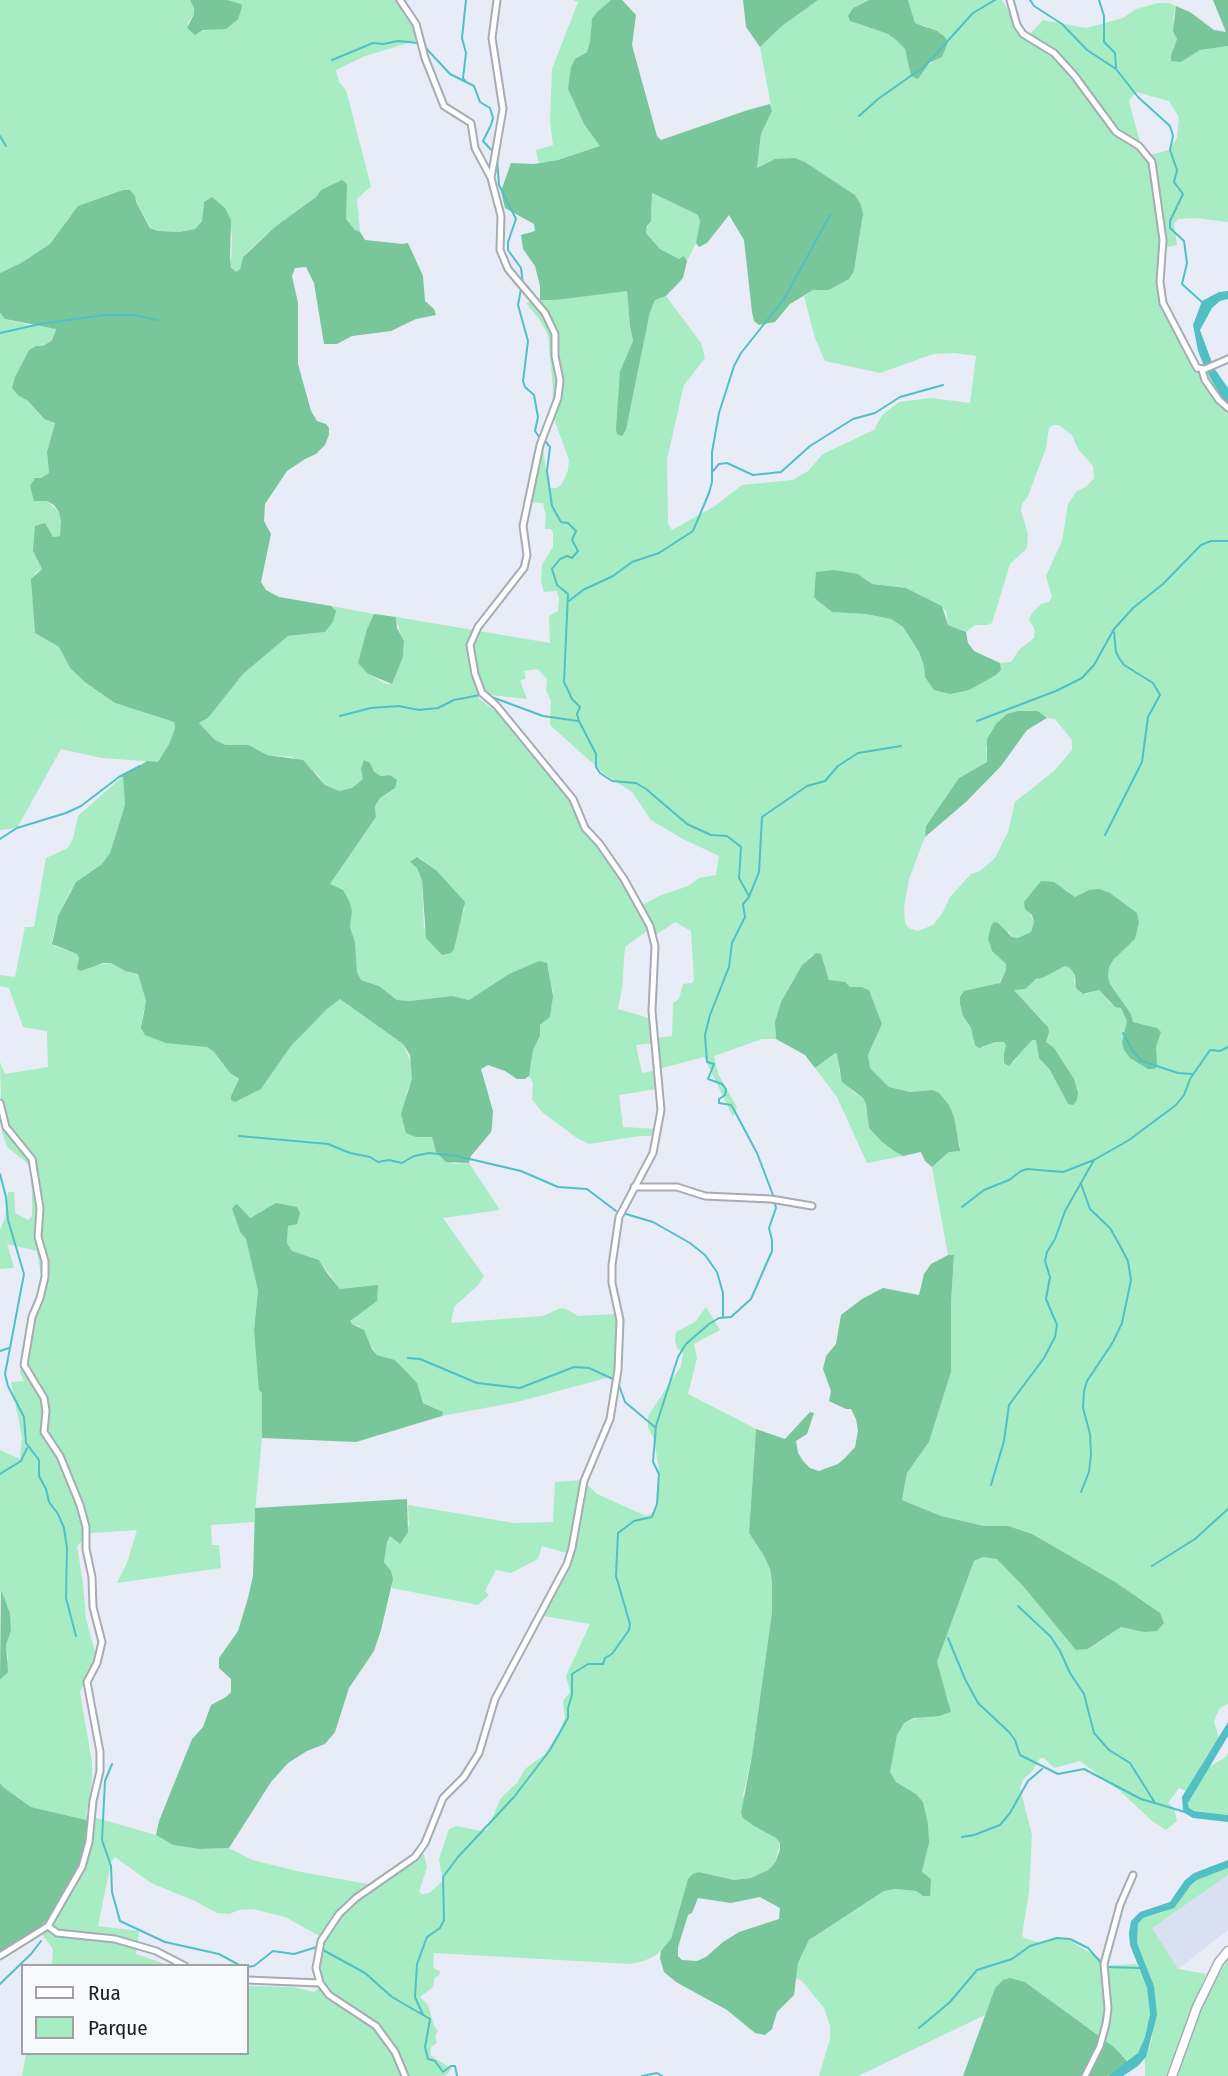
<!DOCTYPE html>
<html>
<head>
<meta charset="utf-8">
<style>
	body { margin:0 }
	#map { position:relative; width:1228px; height:2076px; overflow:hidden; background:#e7ecf6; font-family:"Fira Sans Condensed",sans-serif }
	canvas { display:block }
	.legend { position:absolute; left:21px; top:1964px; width:228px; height:91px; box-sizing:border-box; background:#f7f9fd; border:2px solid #9fa1a5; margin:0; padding:9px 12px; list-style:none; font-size:21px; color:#1c1e21 }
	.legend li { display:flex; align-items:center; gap:14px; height:35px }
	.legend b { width:35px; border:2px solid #9fa1a5 }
</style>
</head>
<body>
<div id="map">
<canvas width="1228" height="2076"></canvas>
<ul class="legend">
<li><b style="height:9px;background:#fff"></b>Rua</li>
<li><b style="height:19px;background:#a7ecc3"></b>Parque</li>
</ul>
</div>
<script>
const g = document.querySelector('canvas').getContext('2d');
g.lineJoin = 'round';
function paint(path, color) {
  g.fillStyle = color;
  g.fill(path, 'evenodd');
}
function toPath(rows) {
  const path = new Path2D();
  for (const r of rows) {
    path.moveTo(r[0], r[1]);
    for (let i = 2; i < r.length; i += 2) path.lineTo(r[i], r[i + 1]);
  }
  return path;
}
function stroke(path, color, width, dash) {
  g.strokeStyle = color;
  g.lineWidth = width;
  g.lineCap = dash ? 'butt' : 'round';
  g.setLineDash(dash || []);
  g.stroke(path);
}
const built = toPath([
	[1228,1875,1228,1930,1178,1969,1152,1928]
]);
const green = toPath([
	[0,0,190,0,194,8,194,14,187,24,197,33,209,29,226,29,227,0,221,0,404,0,415,15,422,39,365,56,336,70,339,82,346,90,371,186,357,199,360,232,355,230,321,190,316,197,276,226,251,248,243,257,240,269,236,272,231,266,232,235,225,208,212,198,204,202,202,221,195,229,179,232,158,231,151,228,136,202,123,190,104,197,68,219,60,233,50,244,21,263,0,273],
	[573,0,611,0,597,12,591,25,592,36,587,52,575,59,568,89,584,124,601,146,558,160,539,163,536,150,553,145,550,121,552,69,578,2],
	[818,0,869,0,853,8,850,21,888,34,896,40,905,49,911,76,942,56,928,27,915,23,908,0,1002,0,1018,28,1024,34,1030,34,1043,20,1086,28,1123,18,1136,9,1158,3,1169,3,1176,6,1173,19,1177,39,1171,55,1181,62,1200,50,1228,46,1228,222,1195,218,1178,219,1174,224,1177,245,1163,248,1161,284,1164,302,1193,363,1206,370,1228,403,1228,1704,1220,1708,1216,1716,1214,1722,1219,1737,1204,1761,1186,1791,1179,1788,1168,1803,1174,1808,1177,1821,1166,1830,1151,1820,1120,1791,1080,1761,1054,1768,1044,1758,1040,1758,1033,1770,1023,1780,1020,1788,1032,1835,1029,1892,1022,1935,1024,1938,1038,1942,1045,1942,1055,1937,1067,1939,1101,1959,1104,1966,1136,1964,1138,1967,1147,1988,1150,2014,1145,2037,1138,2053,1129,2062,1114,2047,1025,1982,995,1988,985,2015,858,2076,819,2076,830,2039,830,2026,824,2008,802,1981,796,1978,798,1963,809,1940,884,1891,895,1889,906,1890,916,1891,923,1896,922,1873,929,1843,916,1794,896,1782,890,1772,892,1759,897,1735,904,1723,923,1716,949,1702,942,1685,937,1662,974,1561,983,1557,997,1558,1089,1649,1121,1627,1136,1630,1008,1526,984,1526,941,1516,902,1500,907,1473,929,1442,951,1372,951,1303,954,1256,948,1255,932,1167,949,1152,960,1146,949,1105,933,1090,910,1092,889,1087,870,1068,868,1055,882,1024,869,990,862,987,850,987,829,980,821,955,812,955,802,965,781,1002,775,1022,776,1039,762,1039,714,1056,718,1074,737,1107,733,1117,704,1057,658,1069,654,1043,636,1045,642,1073,656,1070,657,1089,619,1095,623,1127,657,1129,656,1136,639,1136,589,1144,577,1138,542,1112,532,1099,533,1083,529,1076,533,1050,540,1036,540,1025,550,1017,553,991,550,987,549,970,535,965,521,969,509,974,469,1000,452,996,410,1001,397,1000,379,986,361,980,357,972,355,942,350,927,352,911,330,884,376,817,375,806,380,798,395,788,390,775,381,776,373,772,370,763,363,779,352,788,339,791,325,785,318,775,292,757,267,755,249,745,226,745,215,740,199,723,208,718,243,674,288,636,325,632,333,622,335,612,331,606,374,614,367,629,361,654,368,674,386,684,392,684,403,657,404,648,396,617,550,643,549,616,558,611,559,599,557,591,544,592,541,581,542,565,553,547,553,532,551,529,545,529,546,515,543,503,529,502,532,459,542,443,549,488,557,488,562,484,568,470,569,460,552,413,553,389,548,335,539,319,526,303,540,300,556,300,627,290,630,326,633,341,620,371,617,434,626,430,650,312,655,300,666,296,701,343,705,358,684,385,667,459,668,523,672,530,715,506,742,485,793,480,808,471,823,454,874,430,882,415,899,402,931,398,970,403,976,356,955,353,933,354,880,373,825,361,815,338,804,296,813,290,829,290,849,279,854,271,863,214,855,195,805,162,795,158,757,169,761,134,772,111,760,47,782,26],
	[1136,92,1169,101,1179,117,1177,138,1169,150,1150,155,1145,152,1139,139,1129,101],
	[1053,425,1059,425,1072,435,1078,449,1093,466,1094,478,1086,487,1077,491,1068,504,1062,541,1046,576,1052,597,1049,602,1041,604,1032,613,1029,620,1035,630,1034,638,1019,650,1011,662,1000,663,1001,670,996,675,988,679,925,677,924,666,919,652,903,627,892,619,866,614,832,612,818,601,858,574,872,584,906,588,942,606,946,612,948,625,966,632,975,625,987,625,992,623,1010,564,1027,548,1028,534,1021,511,1022,504,1028,496,1046,448,1049,428],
	[538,669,547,679,546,690,551,701,550,725,607,776,632,792,651,820,681,838,719,856,716,875,699,878,688,886,659,896,639,907,584,827,576,808,550,773,499,713,479,699,479,696,482,694,527,699,520,681,526,678,524,671],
	[1018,711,1038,711,1047,718,1055,719,1072,740,1072,750,1054,771,1015,802,1008,832,995,858,980,871,971,874,950,897,942,914,933,925,918,931,909,928,905,923,904,908,909,879,925,837,926,826,959,778,987,762,986,747],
	[420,858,436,870,465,909,460,918,454,948,424,928,422,880,417,868,410,862],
	[1041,882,1065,889,1075,897,1100,889,1110,893,1137,913,1139,922,1114,959,1109,967,1108,976,1110,984,1131,1014,1133,1022,1150,1026,1158,1039,1155,1047,1122,1042,1127,1021,1125,1014,1121,1008,1111,1004,1099,990,1086,994,1074,982,1075,975,1070,968,1065,966,1014,990,1045,1023,1046,1042,1049,1046,1068,1104,1050,1070,1039,1058,1036,1039,1032,1039,1013,1063,1004,1053,1007,1045,1004,1041,995,1042,983,1047,963,1016,992,986,999,983,1006,970,1006,964,1000,958,1008,931,1013,937,1019,938,1031,932,1034,922,1024,902],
	[675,922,691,931,694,980,692,983,683,984,679,999,673,1003,672,1036,655,1038,652,1019,618,1009,622,988,625,947,647,931,650,936,656,935],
	[651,193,698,215,700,221,696,243,687,261,684,256,679,259,660,249,646,233,652,211],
	[0,313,5,319,29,325,56,328,52,339,43,346,29,350,15,377,19,396,28,401,43,419,55,422,47,452,49,473,41,478,47,501,59,512,62,529,61,536,53,537,49,534,33,551,42,569,35,573,33,605,35,633,59,647,70,668,115,703,174,722,175,728,169,744,158,762,102,758,61,749,17,828,0,830],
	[123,776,125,805,110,853,102,864,76,882,70,892,58,916,52,940,54,946,77,954,79,958,96,965,111,963,125,971,138,974,146,1001,142,1018,188,1044,207,1047,214,1052,230,1073,239,1080,231,1096,261,1089,291,1046,326,1010,340,999,403,1044,412,1065,412,1078,406,1094,418,1137,432,1137,436,1152,454,1164,469,1163,500,1210,443,1218,484,1276,478,1285,454,1307,451,1323,543,1316,561,1308,566,1309,578,1316,618,1314,618,1375,517,1402,442,1416,442,1412,423,1402,417,1384,395,1360,377,1355,359,1326,352,1324,349,1320,377,1301,340,1289,319,1260,292,1251,287,1243,288,1225,265,1209,249,1218,239,1206,232,1210,240,1232,246,1239,258,1291,254,1330,262,1393,262,1438,254,1522,211,1525,212,1545,219,1545,221,1568,165,1576,117,1583,127,1563,137,1530,91,1533,77,1546,83,1583,86,1619,95,1652,94,1662,80,1692,92,1763,92,1782,86,1815,156,1835,173,1845,200,1849,229,1848,252,1860,301,1872,379,1886,415,1860,421,1851,424,1855,427,1867,419,1892,422,1894,429,1893,443,1881,439,1859,449,1829,457,1826,480,1831,487,1830,501,1798,517,1783,525,1769,544,1755,559,1732,565,1718,563,1701,570,1692,566,1676,590,1624,538,1615,569,1556,567,1553,542,1546,538,1559,511,1573,496,1570,485,1591,489,1595,478,1605,392,1588,391,1571,384,1562,387,1542,390,1536,400,1544,409,1525,408,1505,514,1523,553,1522,555,1482,583,1480,597,1494,646,1516,651,1514,656,1507,660,1477,654,1439,648,1428,648,1416,681,1366,683,1353,677,1348,675,1341,676,1332,695,1322,706,1307,720,1330,694,1344,697,1358,688,1394,756,1429,749,1533,764,1556,770,1569,772,1582,772,1612,752,1756,743,1795,754,1826,776,1838,780,1843,775,1863,768,1870,751,1878,734,1880,699,1872,688,1880,671,1939,668,1945,656,1955,644,1961,631,1964,434,1953,433,1968,440,1971,439,1976,435,1977,433,1987,420,1997,428,2005,434,2026,438,2031,435,2036,437,2043,431,2047,430,2055,452,2069,445,2076,22,2076,26,2053,247,2053,247,1986,294,1987,314,1992,319,1988,321,1937,316,1934,285,1917,253,1909,239,1910,229,1914,217,1913,195,1901,151,1883,115,1857,111,1862,98,1926,139,1931,136,1954,171,1966,52,1966,53,1949,38,1929,56,1913,89,1821,31,1807,3,1787,0,1783,0,1680,4,1677,8,1659,6,1645,11,1631,10,1612,0,1590,0,1450,20,1459,22,1437,11,1382,24,1381,20,1373,21,1360,29,1320,34,1312,39,1295,41,1274,37,1251,7,1244,14,1268,0,1269,0,1230,5,1218,8,1192,14,1192,15,1213,28,1220,32,1216,32,1194,31,1169,25,1161,8,1148,2,1133,0,1062,5,1074,48,1067,47,1031,23,1027,9,988,0,986,0,975,15,977,25,927,34,927,46,858,68,848,73,839,78,816],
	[835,1052,839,1059,839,1072,853,1092,863,1098,866,1104,869,1128,881,1141,903,1156,867,1163,837,1097,815,1068],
	[1228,1752,1228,1815,1191,1810,1188,1805,1189,1800,1209,1767,1226,1757],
	[1228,1868,1228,1875,1152,1928,1178,1969,1206,1974,1166,2076,1145,2076,1145,2058,1152,2039,1154,1986,1137,1943,1138,1924,1143,1918,1164,1912,1197,1880],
	[1228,1959,1228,2076,1177,2076,1207,1995]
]);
const forest = toPath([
	[190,0,227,0,241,4,242,7,238,19,226,29,203,30,195,35,187,28,194,14,194,8],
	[611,0,622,0,636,15,632,45,657,136,661,140,748,110,770,104,772,111,761,134,757,168,775,159,795,158,805,162,855,195,861,205,863,214,854,271,849,279,829,290,813,290,790,304,775,322,759,325,754,321,752,312,744,240,729,215,707,243,699,247,696,243,700,221,698,215,652,193,651,221,647,226,646,233,660,249,679,259,684,256,687,261,683,278,666,296,655,300,650,312,626,430,622,436,617,434,616,430,620,371,633,341,630,326,627,291,556,300,540,300,540,286,535,266,523,249,521,235,535,231,534,224,505,208,501,191,511,163,534,164,558,160,600,146,584,124,568,89,571,67,575,59,587,52,590,42,592,19,597,12],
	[743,0,818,0,782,26,760,47,746,27],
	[869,0,908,0,915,23,937,31,945,37,948,42,942,57,929,63,918,79,911,76,905,49,896,40,888,34,850,21,848,16,853,8],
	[1213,0,1228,0,1228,46,1200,50,1181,62,1171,61,1171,55,1177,39,1173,31,1176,6,1190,12,1214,30,1226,32],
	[342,180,347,184,346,219,355,230,360,232,365,240,403,244,408,243,423,276,425,301,434,309,436,315,416,319,391,331,352,336,337,344,324,344,314,283,306,267,295,268,292,276,298,303,298,364,311,411,317,421,326,424,329,428,329,435,325,445,316,454,305,459,287,471,265,504,264,521,271,534,261,582,266,590,279,597,331,606,336,611,333,622,325,632,288,636,243,674,208,718,199,723,215,740,226,745,249,745,267,755,303,760,325,785,339,791,352,788,363,779,361,769,364,760,370,763,374,772,381,776,390,775,397,780,395,788,380,798,375,806,376,817,330,884,343,890,350,903,352,911,350,927,355,942,357,972,361,980,379,986,397,1000,410,1001,452,996,469,1000,509,974,539,961,547,963,553,996,550,1017,540,1025,540,1036,533,1050,529,1076,525,1079,517,1079,505,1071,488,1065,481,1069,493,1111,492,1126,491,1132,471,1156,469,1163,446,1162,436,1152,432,1137,416,1137,406,1133,401,1114,412,1078,410,1055,403,1044,340,999,326,1010,291,1046,261,1089,235,1102,231,1100,231,1096,239,1079,230,1073,214,1052,207,1047,166,1043,145,1035,141,1028,146,1001,138,974,125,971,111,963,103,963,81,971,77,969,79,958,77,954,52,944,58,916,76,882,102,864,110,853,125,805,123,776,147,761,158,762,169,744,175,728,174,722,115,703,85,682,70,668,59,647,35,633,31,579,42,569,33,551,35,526,45,523,53,537,60,536,61,522,59,512,54,505,47,501,34,501,30,486,35,478,41,478,49,473,47,452,55,423,44,419,28,401,19,396,12,388,15,377,29,350,36,346,43,346,52,340,56,329,5,319,0,313,0,273,21,263,50,244,78,206,123,190,130,190,135,196,136,202,150,228,158,231,179,232,195,229,202,221,204,202,212,197,225,208,231,220,230,256,231,267,236,272,240,269,243,257,276,226,316,197,321,190],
	[834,570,858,574,872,584,906,588,942,606,948,625,966,632,968,643,974,651,1000,663,1001,670,996,675,969,690,950,694,934,690,925,677,924,666,919,652,903,627,891,619,866,614,832,612,818,601,814,597,816,572],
	[374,614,396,617,397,628,404,641,403,657,392,684,368,674,358,663,367,629],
	[1018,711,1038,711,1047,718,1027,730,1001,766,967,801,925,837,926,826,959,778,987,762,987,739,996,724,1007,714],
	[417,857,436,870,465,902,454,949,451,953,442,955,426,938,422,880,417,868,410,862],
	[1041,881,1054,882,1075,897,1089,890,1100,889,1110,893,1137,913,1139,922,1135,939,1114,959,1109,967,1108,976,1110,984,1131,1014,1133,1022,1157,1028,1161,1032,1156,1047,1157,1065,1155,1069,1148,1069,1130,1058,1124,1050,1122,1042,1127,1021,1121,1008,1115,1007,1099,990,1083,994,1076,988,1075,975,1070,968,1065,966,1042,978,1036,979,1025,989,1014,990,1048,1027,1049,1032,1046,1042,1054,1048,1074,1079,1078,1093,1077,1100,1073,1105,1068,1104,1050,1070,1039,1058,1036,1040,1032,1040,1009,1066,1004,1063,1004,1053,1006,1045,1004,1042,995,1042,979,1048,975,1045,971,1028,963,1016,960,1004,960,997,964,991,1000,983,1006,970,1006,964,992,951,988,939,991,926,994,922,998,923,1012,937,1018,938,1031,932,1034,922,1032,915,1025,909,1024,902],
	[816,953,821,954,829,980,845,982,850,987,862,987,869,990,882,1024,868,1055,870,1068,889,1087,910,1092,933,1090,939,1093,949,1105,954,1117,960,1151,949,1152,932,1167,925,1161,921,1152,903,1156,894,1151,881,1141,869,1128,866,1104,863,1098,842,1082,837,1054,835,1053,815,1068,805,1055,776,1039,775,1022,781,1002,802,965],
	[276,1203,297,1207,300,1213,297,1224,288,1226,287,1243,292,1251,319,1260,327,1273,340,1289,378,1285,377,1301,350,1321,352,1324,364,1330,372,1349,377,1355,395,1360,417,1383,423,1403,443,1412,442,1416,356,1442,262,1438,262,1393,259,1390,254,1330,258,1291,246,1239,240,1232,232,1209,236,1204,239,1206,250,1218],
	[948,1255,954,1255,951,1303,951,1372,929,1442,907,1473,902,1500,941,1516,984,1526,1008,1526,1032,1534,1115,1582,1160,1613,1164,1623,1157,1631,1144,1632,1121,1627,1088,1649,1076,1650,1024,1587,997,1559,983,1557,974,1561,937,1662,951,1712,939,1716,914,1718,904,1723,897,1735,890,1772,896,1782,916,1794,923,1802,928,1824,929,1843,922,1872,931,1879,930,1896,923,1896,916,1891,895,1889,884,1891,809,1940,798,1963,794,1995,777,2012,772,2029,765,2035,755,2033,727,2010,676,1982,664,1972,660,1958,661,1951,671,1939,688,1879,693,1874,699,1872,734,1880,751,1878,768,1870,775,1863,780,1850,780,1843,776,1838,754,1826,743,1818,741,1813,752,1756,772,1612,772,1582,770,1569,764,1556,749,1533,756,1429,785,1439,810,1412,814,1413,807,1434,796,1441,798,1453,804,1462,810,1468,819,1471,838,1464,845,1458,855,1447,858,1431,856,1419,851,1409,846,1409,829,1401,831,1391,823,1369,826,1356,836,1344,841,1315,862,1299,883,1288,919,1295,924,1274,931,1264],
	[760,1897,780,1908,779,1919,739,1932,723,1942,706,1957,697,1961,682,1960,678,1956,678,1947,688,1915,692,1913,698,1898,731,1903],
	[407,1499,408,1532,400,1544,390,1536,387,1542,384,1562,391,1571,393,1579,381,1630,374,1651,349,1688,335,1732,325,1744,307,1751,288,1763,271,1782,229,1848,200,1849,173,1845,156,1835,159,1821,192,1739,203,1727,211,1705,226,1697,231,1692,231,1679,219,1668,219,1658,238,1631,248,1598,253,1576,255,1508],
	[1,1590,10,1613,11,1631,6,1645,8,1672,0,1680],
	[0,1783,3,1787,31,1807,90,1821,81,1863,56,1913,0,1960],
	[1010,1978,1025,1982,1114,2047,1128,2062,1108,2076,963,2076,995,1988,1003,1980]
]);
const water = toPath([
	[1228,291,1228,299,1220,301,1212,308,1200,330,1214,368,1228,388,1228,403,1220,395,1204,366,1198,351,1193,325,1202,301,1219,292],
	[1228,1722,1228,1736,1188,1803,1189,1808,1194,1811,1228,1815,1228,1822,1193,1818,1183,1812,1182,1797],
	[1228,1860,1228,1868,1197,1880,1191,1885,1174,1908,1143,1918,1138,1924,1137,1943,1154,1986,1157,2015,1146,2057,1138,2066,1123,2076,1108,2076,1138,2053,1145,2037,1150,2014,1147,1988,1130,1945,1129,1933,1131,1921,1140,1912,1170,1902,1185,1880,1194,1873]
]);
const stream = toPath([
	[1030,0,1034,6,1062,24,1087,50,1116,69,1138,97,1170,126,1173,136,1170,150,1177,170,1174,182,1183,194,1170,221,1170,228,1184,241,1185,248,1187,263,1182,284,1203,303],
	[1099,0,1104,16,1104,42,1115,53,1116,68],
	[424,46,450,74,474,86,480,102,490,108,493,118,491,125,483,141,494,153],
	[332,60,373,43,383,44,398,41,418,43],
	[466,82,463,78,466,53,462,38,466,0],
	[859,116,878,99,925,66,973,13,995,0],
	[0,136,6,146],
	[497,158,499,185,516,219,508,242,508,250,521,268,523,284],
	[521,289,518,305,528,341,523,381,525,387,534,395,538,417,535,431,540,438],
	[0,333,40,324,104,315,134,315,158,320],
	[545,441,550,447,547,471,552,506,561,522,568,523,576,531,572,540,578,551,572,558,567,556,560,559,552,569,557,585,568,594,564,682,572,699,580,707,577,714,579,721,596,754,596,767,600,773,612,781,636,783,646,789,687,824,711,835,727,836,741,847,739,878,749,896],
	[713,471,719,464,727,463,753,475,781,472,810,446,853,419,875,413,900,397,943,385],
	[569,601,583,590,613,576,632,562,659,553,693,531,709,493,712,482,712,452,719,413,734,366,741,353,784,299,830,215],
	[489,696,543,716,578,721],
	[340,716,371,708,399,706,419,710,438,708,454,700,480,695],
	[977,721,1056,691,1082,678,1094,665,1114,629,1133,608,1163,584,1201,545,1211,541,1228,541],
	[1105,835,1142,762,1148,717,1160,695,1153,683,1124,665,1119,658,1116,652,1114,632],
	[0,839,17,828,66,813,81,806,119,777,140,766],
	[1123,1033,1133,1051,1142,1061,1178,1073,1192,1074],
	[239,1136,328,1144,350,1153,370,1157,378,1162,389,1160,402,1163,414,1156,429,1153,457,1156,521,1171,558,1187,587,1189,616,1211],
	[0,1174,6,1197,8,1220,24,1274,5,1374,8,1386,24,1417,26,1443,39,1460,39,1476,46,1489,49,1502,58,1514,64,1528,67,1548,66,1598,76,1636],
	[773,1195,757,1153,733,1108,731,1105,719,1103,719,1099,725,1095,726,1089,722,1084,708,1079,714,1064,707,1062,705,1035,710,1015,729,967,732,943,745,917,743,904,749,897,759,872,762,817,807,786,825,781,838,766,858,753,901,746],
	[962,1207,984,1190,1009,1180,1021,1171,1027,1169,1063,1172,1094,1160,1129,1140,1176,1105,1184,1095,1190,1079,1210,1050,1220,1051,1228,1047],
	[626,1214,653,1222,690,1243,705,1255,717,1272,723,1293,723,1317],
	[0,1351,9,1348],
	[408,1358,420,1359,477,1383,520,1388,574,1367,589,1368,613,1379],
	[619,1385,625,1402,656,1428],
	[0,1474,21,1461,27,1448],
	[991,1485,1004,1441,1009,1405,1044,1358,1055,1337,1057,1325,1046,1299,1050,1277,1045,1261,1047,1252,1055,1239,1065,1211,1094,1160],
	[1081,1492,1089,1472,1091,1454,1090,1434,1083,1408,1084,1391,1087,1381,1113,1342,1122,1323,1131,1280,1128,1261,1119,1244,1110,1228,1090,1209,1081,1184],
	[1152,1566,1195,1539,1228,1509],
	[1018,1606,1051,1637,1060,1651,1070,1673,1084,1694,1094,1733,1109,1750,1130,1763,1155,1803],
	[948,1638,965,1679,978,1703,1009,1732,1015,1740,1020,1755,1058,1774,1084,1769,1141,1799,1185,1812],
	[112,1764,105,1781,102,1840,111,1866,112,1892,120,1921,165,1942,219,1954,241,1966],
	[962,1837,974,1835,1000,1825,1010,1813,1028,1781,1042,1769],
	[323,1950,365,1973,392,1997,430,2019,425,2047,428,2059,435,2061,443,2072,451,2066,455,2066,457,2076],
	[247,1967,254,1966,273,1951,294,1954,317,1947],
	[1107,1967,1139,1968],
	[0,1984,31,1954,41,1941],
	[423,2015,415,1997,417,1964,427,1937,440,1928,444,1920,443,1877,458,1857,514,1797,550,1750,568,1718,568,1708,572,1695,572,1674,588,1664,603,1664,605,1658,612,1654,629,1630,630,1624,616,1576,618,1533,634,1521,652,1517,657,1504,659,1474,653,1462,656,1426,678,1357,686,1344,709,1324,719,1318,731,1317,751,1299,772,1251,772,1240,769,1228,776,1208,775,1204],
	[919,2028,950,2002,977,1970,1012,1959,1030,1946,1057,1938,1070,1939,1088,1948,1103,1965],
	[642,2076,657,2073,662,2076]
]);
const street = toPath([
	[400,0,416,24,425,58,444,106,471,123,475,148,491,178],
	[1010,0,1017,25,1023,34,1054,53,1074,75,1116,132,1139,146,1152,162,1163,240,1160,282,1163,303,1197,368,1205,369,1228,359],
	[1202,370,1205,380,1219,400,1228,408],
	[0,1103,6,1127,32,1159,40,1208,38,1237,45,1261,45,1277,40,1298,32,1317,24,1365,44,1398,46,1411,44,1432,60,1456,80,1505,86,1527,86,1549,92,1577,93,1607,102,1642,97,1663,87,1682,100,1752,100,1771,93,1801,89,1842,82,1867,48,1926,0,1956],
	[634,1187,677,1187,705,1196,771,1199,812,1206],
	[48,1926,57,1933,115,1939,156,1951,185,1966],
	[247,1980,320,1983],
	[405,2076,395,2052,376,2026,329,1995,320,1983,316,1968,321,1941,339,1914,356,1898,415,1857,425,1843,443,1798,464,1777,479,1753,495,1699,567,1564,572,1548,584,1481,610,1419,618,1370,620,1320,612,1283,612,1265,619,1217,653,1153,661,1110,652,1011,655,946,650,926,624,879,599,843,585,828,573,799,496,705,482,693,475,674,470,645,478,627,524,568,527,555,523,526,540,445,558,398,560,380,555,356,555,334,545,313,508,269,500,250,501,216,491,178,503,109,492,38,497,0],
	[1085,2076,1100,2046,1106,2024,1108,2008,1104,1964,1120,1905,1133,1875]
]);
const primary = toPath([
	[1172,2076,1197,2007,1219,1962,1228,1951]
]);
paint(built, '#d8e0f1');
paint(green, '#a7ecc3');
paint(forest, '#79c69a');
paint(water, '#50c0c5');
stroke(stream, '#50c0c5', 2);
stroke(street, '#a6abb4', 9);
stroke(primary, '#a6abb4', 11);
stroke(street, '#fff', 5);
stroke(primary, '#fff', 8);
</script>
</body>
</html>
